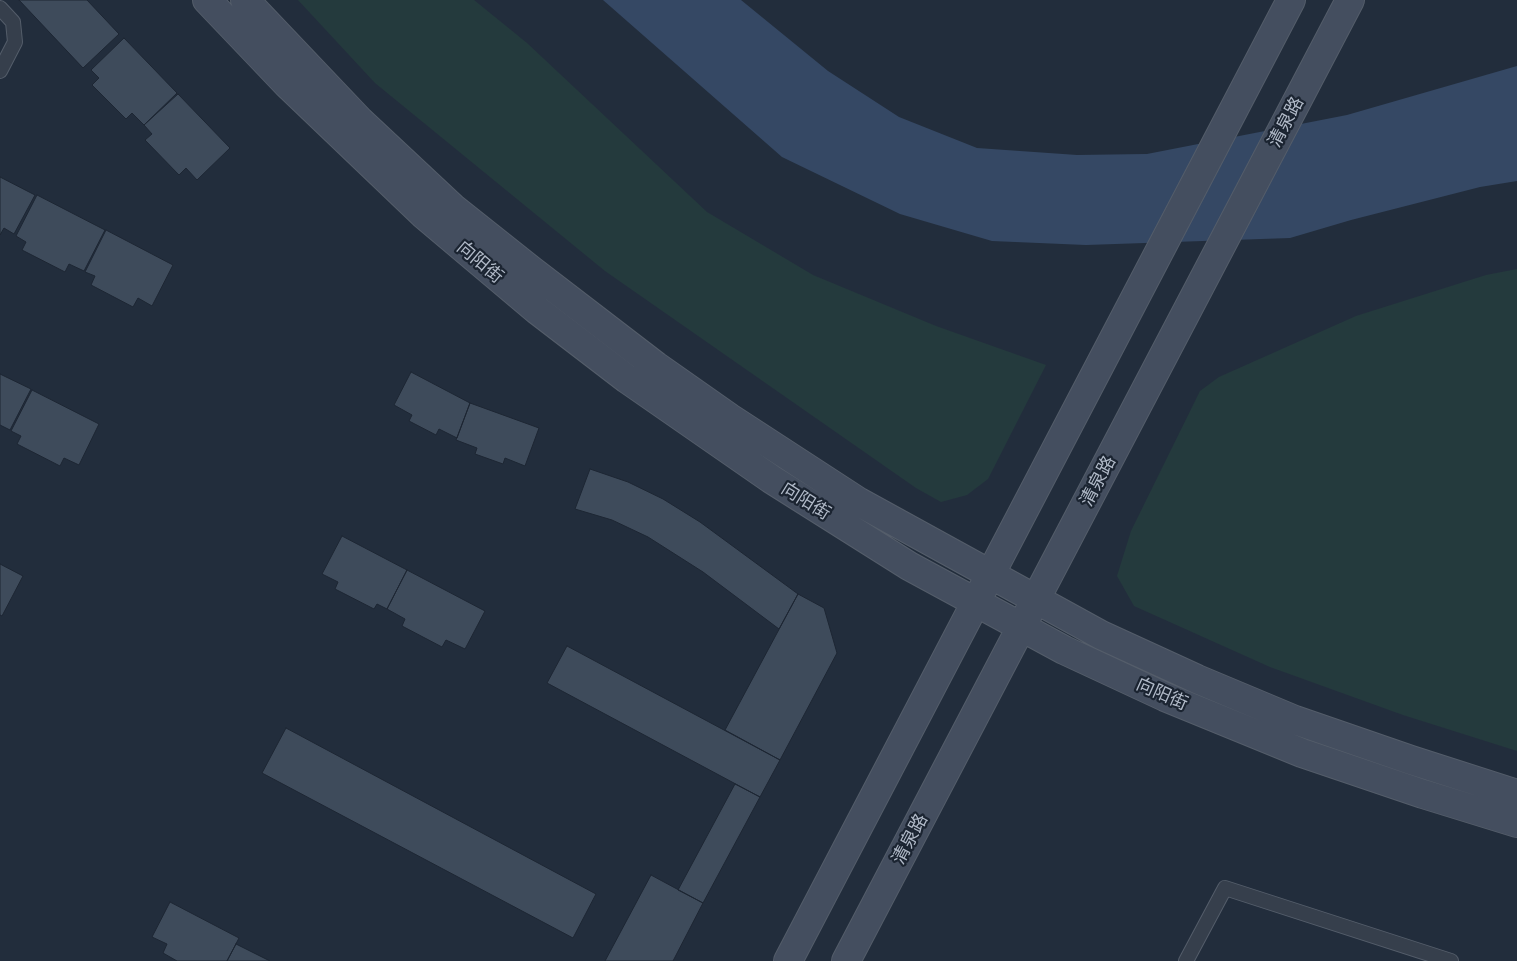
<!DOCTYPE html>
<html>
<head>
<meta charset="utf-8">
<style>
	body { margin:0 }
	canvas { display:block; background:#222d3c }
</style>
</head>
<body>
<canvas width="1517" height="961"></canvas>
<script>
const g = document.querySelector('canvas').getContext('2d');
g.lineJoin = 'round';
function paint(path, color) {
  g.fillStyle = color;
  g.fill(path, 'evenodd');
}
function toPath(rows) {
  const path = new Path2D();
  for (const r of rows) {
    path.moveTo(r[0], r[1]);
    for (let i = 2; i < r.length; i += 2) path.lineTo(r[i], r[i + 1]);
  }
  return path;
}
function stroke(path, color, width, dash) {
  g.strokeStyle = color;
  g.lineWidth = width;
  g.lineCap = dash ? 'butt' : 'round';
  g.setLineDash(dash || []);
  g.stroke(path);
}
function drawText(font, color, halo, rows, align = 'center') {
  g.font = font + ' "Golos Text","Noto Sans SC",sans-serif';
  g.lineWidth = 4.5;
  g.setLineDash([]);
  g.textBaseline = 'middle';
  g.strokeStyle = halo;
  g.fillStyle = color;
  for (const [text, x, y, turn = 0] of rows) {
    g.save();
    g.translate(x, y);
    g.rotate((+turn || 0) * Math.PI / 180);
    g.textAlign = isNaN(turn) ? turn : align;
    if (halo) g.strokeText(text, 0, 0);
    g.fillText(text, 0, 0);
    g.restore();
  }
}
const green = toPath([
	[298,0,474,0,527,43,707,212,813,275,936,326,1046,365,988,479,967,495,941,502,916,488,605,271,375,83],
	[1517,269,1517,751,1403,715,1270,667,1134,606,1117,576,1131,531,1200,391,1219,377,1356,316,1486,275]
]);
const water = toPath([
	[603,0,741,0,828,71,899,117,977,148,1077,155,1147,154,1347,115,1517,66,1517,181,1480,187,1351,220,1290,238,1086,245,992,241,900,214,782,157]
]);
const building = toPath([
	[19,0,87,0,119,34,83,68,19,0],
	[124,38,177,93,144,125,132,113,126,119,92,85,99,78,91,70,124,38],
	[178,94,230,148,197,180,186,168,179,175,145,140,152,134,144,125,178,94],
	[0,177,35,195,14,234,4,228,0,235,0,177],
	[37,195,105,230,84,271,69,264,65,272,22,250,26,242,16,236,37,195],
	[106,230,173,265,152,306,138,298,133,307,91,285,95,276,85,272,106,230],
	[411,372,470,403,457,438,439,429,436,435,409,421,412,415,394,405,411,372],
	[0,374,31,389,10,430,0,425,0,374],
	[32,390,99,424,79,465,64,458,60,466,17,444,21,436,11,431,32,390],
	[470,403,539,428,525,466,505,458,503,464,475,454,477,448,456,440,470,403],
	[590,469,628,482,663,499,700,522,798,594,779,629,703,572,648,537,612,520,575,509,590,469],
	[342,536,407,570,387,609,377,604,374,609,335,589,338,582,322,574,342,536],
	[0,564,23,576,2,616,0,615,0,564],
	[407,570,485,611,465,649,446,640,442,647,402,626,405,619,387,609,407,570],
	[798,594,824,608,837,653,780,760,725,730,798,594],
	[567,646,780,760,760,797,547,683,567,646],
	[286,728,596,894,573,938,262,773,286,728],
	[735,784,760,797,703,903,678,890,735,784],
	[651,875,703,903,673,961,605,961,651,875],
	[170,902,239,938,227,961,177,961,163,953,167,944,152,937,170,902],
	[236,944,270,961,227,961,236,944]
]);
const lane = toPath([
	[0,8,13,22,15,42,0,71],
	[1186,961,1225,888,1451,961]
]);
const secondary = toPath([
	[207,0,288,85,423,214,537,310,627,379,771,479,909,566,1064,650,1165,697,1302,753,1423,794,1517,823],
	[245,0,360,121,453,208,531,270,656,366,730,418,859,502,1101,635,1197,679,1295,720,1411,760,1517,794],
	[788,961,1291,0],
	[846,961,1350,0]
]);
const streetNames = [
	["清泉路",1286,122,-62],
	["向阳街",480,262,40],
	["清泉路",1098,481,-62],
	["向阳街",806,501,32],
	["向阳街",1162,694,24],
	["清泉路",910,839,-62]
];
paint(green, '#243a3d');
paint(water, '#354864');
paint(building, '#3e4b5b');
stroke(building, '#1d2633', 1);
stroke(lane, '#545d6a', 16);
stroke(secondary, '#545d6a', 30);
stroke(lane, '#363f4c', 14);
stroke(secondary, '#444e5f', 28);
drawText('18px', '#b1bac8', '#1b2431', streetNames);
</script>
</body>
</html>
